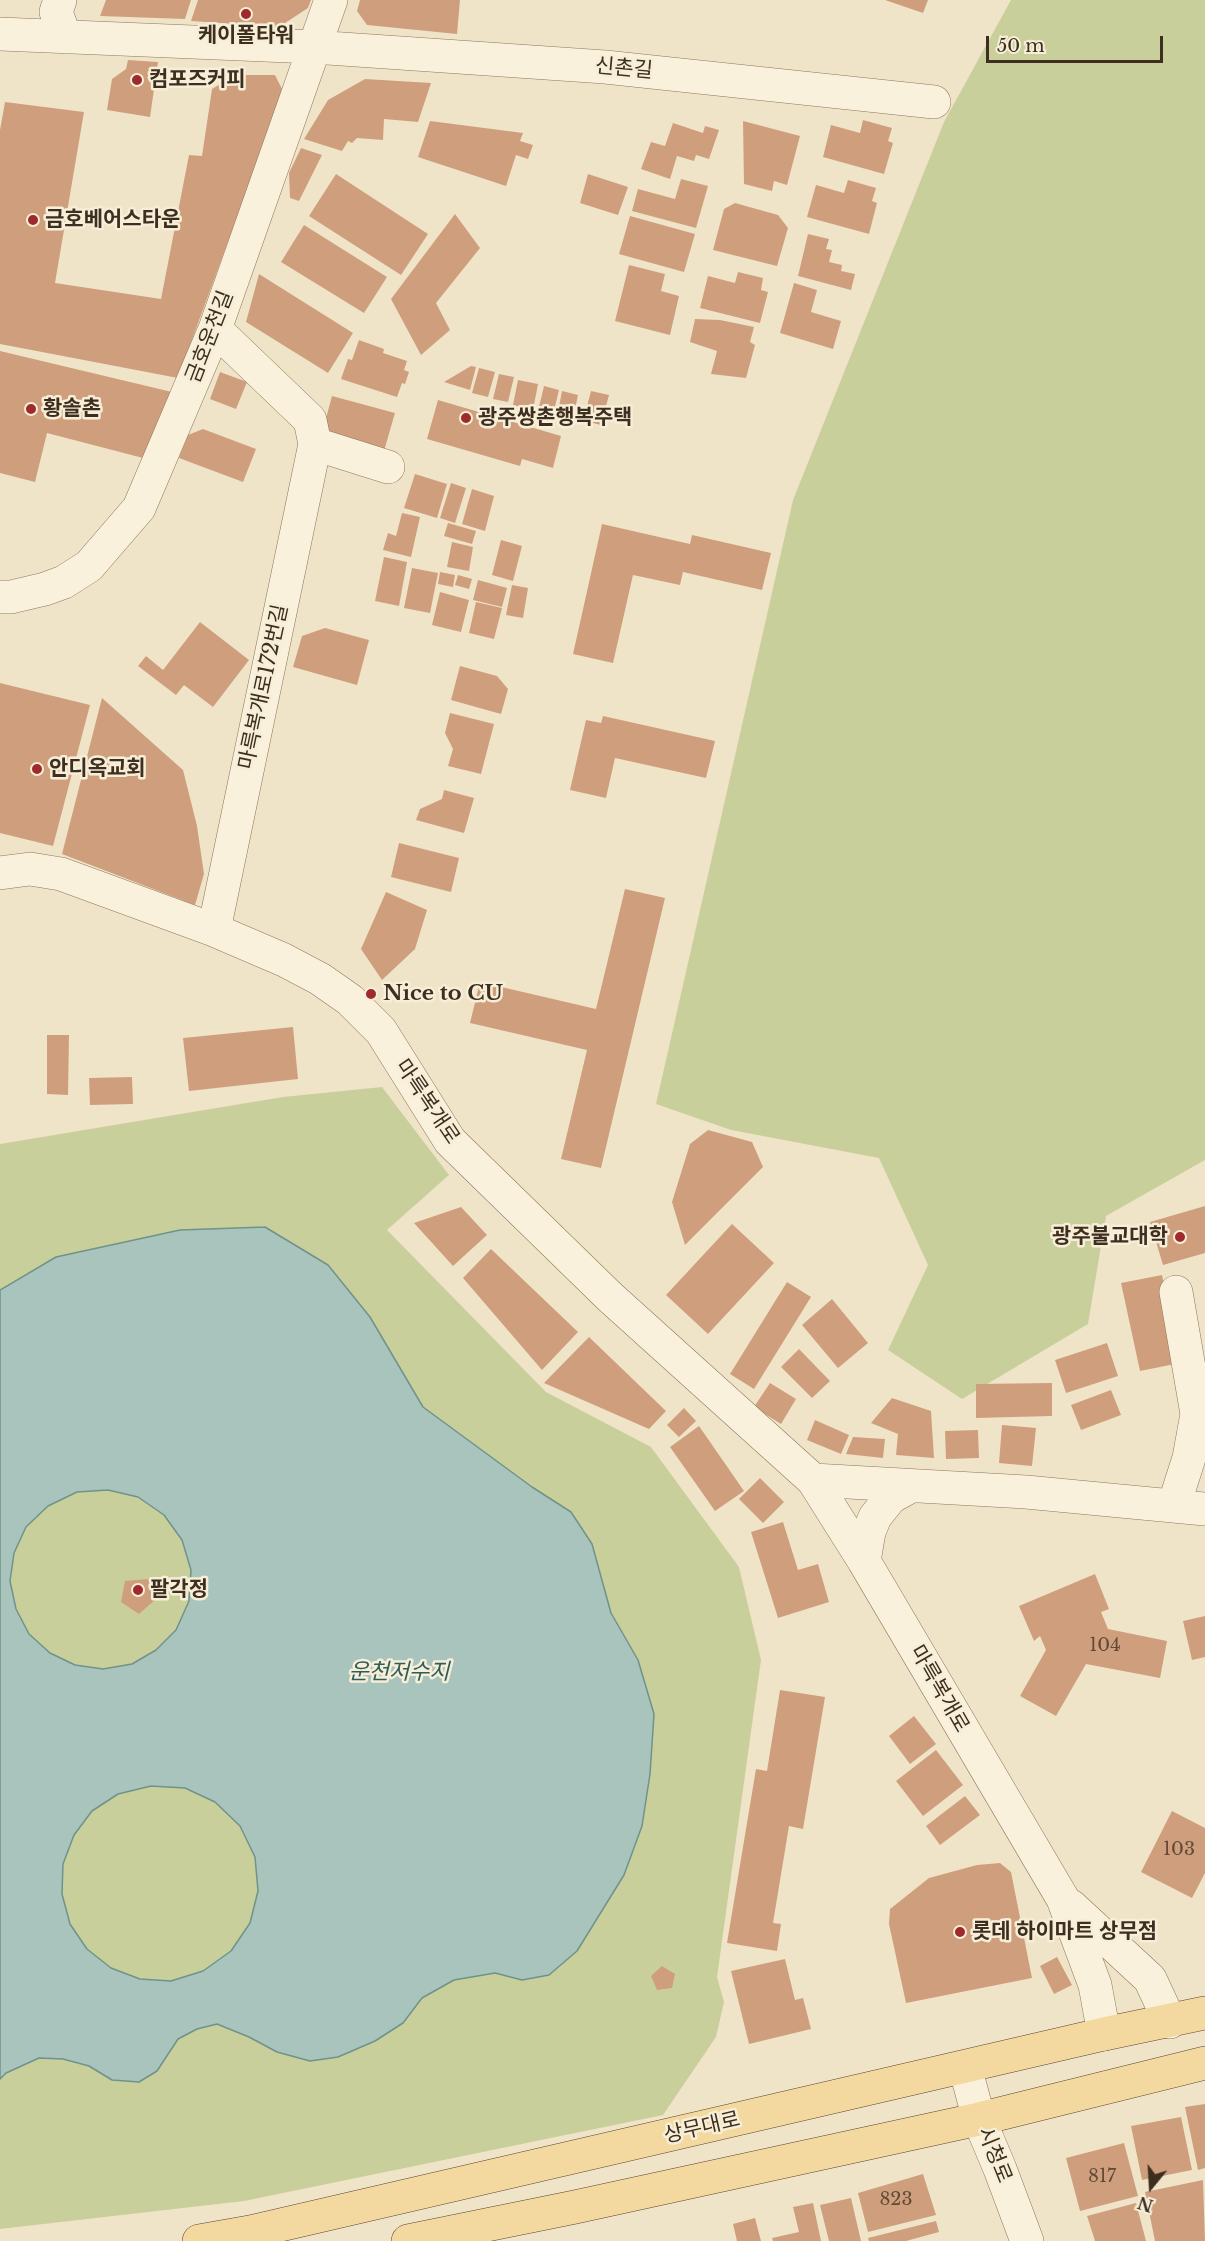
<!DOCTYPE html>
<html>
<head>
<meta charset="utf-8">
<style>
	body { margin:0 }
	#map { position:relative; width:1205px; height:2241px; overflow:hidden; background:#f0e4c8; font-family:"Libre Baskerville",serif }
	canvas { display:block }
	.north { position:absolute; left:1121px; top:2157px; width:60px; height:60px; -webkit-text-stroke:4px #f7eed8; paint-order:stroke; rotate:198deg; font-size:16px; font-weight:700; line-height:24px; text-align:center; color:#3d2e20 }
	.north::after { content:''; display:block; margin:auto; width:21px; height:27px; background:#3d2e20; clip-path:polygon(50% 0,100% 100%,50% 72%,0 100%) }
	.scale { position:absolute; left:986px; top:36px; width:177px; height:27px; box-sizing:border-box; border:3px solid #3d2e20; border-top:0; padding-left:8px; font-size:18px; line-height:21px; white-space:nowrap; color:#3d2e20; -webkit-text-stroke:4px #f7eed8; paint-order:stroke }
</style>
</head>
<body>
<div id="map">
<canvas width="1205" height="2241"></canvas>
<div class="north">N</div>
<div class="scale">50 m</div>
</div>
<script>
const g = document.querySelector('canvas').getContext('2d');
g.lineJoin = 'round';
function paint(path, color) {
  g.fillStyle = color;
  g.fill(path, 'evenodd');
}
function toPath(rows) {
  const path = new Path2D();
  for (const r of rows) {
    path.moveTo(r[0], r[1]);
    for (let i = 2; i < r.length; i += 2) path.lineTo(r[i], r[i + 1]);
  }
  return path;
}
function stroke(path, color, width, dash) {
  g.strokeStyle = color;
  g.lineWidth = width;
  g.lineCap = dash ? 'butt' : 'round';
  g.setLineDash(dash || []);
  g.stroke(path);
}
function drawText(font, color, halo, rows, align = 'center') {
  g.font = font + ' "Libre Baskerville","Noto Sans KR",serif';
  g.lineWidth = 5;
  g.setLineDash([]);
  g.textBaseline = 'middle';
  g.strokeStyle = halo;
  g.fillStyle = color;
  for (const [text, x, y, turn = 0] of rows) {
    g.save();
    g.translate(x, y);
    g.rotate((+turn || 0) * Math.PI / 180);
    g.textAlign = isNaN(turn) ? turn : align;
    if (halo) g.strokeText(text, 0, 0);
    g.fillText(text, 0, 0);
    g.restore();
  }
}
const green = toPath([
	[1011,0,1205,0,1205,1160,1106,1216,1088,1324,962,1399,888,1350,928,1265,879,1158,731,1130,656,1104,793,500,944,122],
	[382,1087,449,1175,387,1230,546,1392,651,1447,739,1567,761,1660,717,1977,724,2002,716,2037,663,2115,244,2201,0,2229,0,1144,283,1097]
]);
const water = toPath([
	[265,1227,328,1265,370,1317,423,1407,532,1487,571,1512,592,1544,611,1613,638,1660,654,1714,650,1774,642,1826,624,1875,577,1951,549,1975,522,1980,495,1973,454,1980,422,1998,403,2023,375,2041,338,2057,310,2061,277,2052,249,2037,217,2024,197,2029,178,2039,157,2071,139,2082,112,2080,89,2066,63,2059,39,2058,6,2073,0,2079,0,1290,56,1257,180,1230,265,1227],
	[108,1490,138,1497,164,1515,182,1540,191,1570,189,1601,176,1630,156,1650,132,1664,103,1669,75,1665,50,1653,29,1634,16,1609,10,1581,14,1553,26,1527,48,1506,77,1492,108,1490],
	[151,1786,185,1788,215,1802,240,1826,255,1857,258,1891,250,1923,231,1951,203,1971,171,1981,140,1979,111,1968,87,1949,70,1924,62,1894,63,1864,74,1835,92,1811,118,1794,151,1786]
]);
const building = toPath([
	[106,0,191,0,185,19,100,16],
	[198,0,311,0,308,8,279,27,191,21],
	[360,0,460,0,457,34,367,25,357,11],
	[885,0,928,0,923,13],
	[128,60,158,62,150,117,107,110,112,79,126,69],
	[236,75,275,75,283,91,178,378,0,344,0,130,5,102,84,112,55,283,161,299,189,155,202,156,212,89],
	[365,79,431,83,418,122,384,119,383,140,357,138,352,143,348,141,342,151,304,139,328,100],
	[863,120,892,128,888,141,893,143,884,174,823,157,831,125,860,133],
	[430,121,523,133,520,141,533,145,528,159,516,155,506,186,418,157],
	[743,121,800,136,787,185,774,181,772,191,744,184],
	[673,123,703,133,705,126,719,130,709,159,696,155,694,161,677,156,670,179,641,169,651,142,665,146],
	[301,148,322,155,299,201,290,198,289,173],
	[336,174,428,234,401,275,309,216],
	[588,174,628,187,618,215,580,203],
	[681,179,708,186,696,228,632,211,638,189,675,199],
	[848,180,876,188,872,201,877,203,869,234,807,217,816,185,844,193],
	[735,203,778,215,788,228,777,266,713,250,724,209],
	[455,214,480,248,436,303,450,330,421,355,391,299],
	[630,216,695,234,684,272,619,254],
	[304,225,387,277,364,313,281,262],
	[808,234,829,239,826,249,832,250,829,262,842,265,841,271,855,274,851,290,798,276],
	[629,265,665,274,661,291,679,296,670,335,615,321],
	[738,272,763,278,761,290,768,292,760,323,700,308,708,276,735,283],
	[259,274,353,333,328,373,246,322],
	[794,283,817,290,811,312,841,321,833,349,780,333],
	[695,319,720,320,754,327,750,342,755,345,746,378,711,374,717,351,690,342],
	[359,340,384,349,383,353,407,361,404,370,409,372,405,384,402,383,397,397,341,379,348,359,352,360],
	[0,351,172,392,143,458,47,433,35,482,0,473],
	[471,366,476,367,470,390,444,382],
	[479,368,495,372,488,397,472,393],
	[220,372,247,382,236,409,210,399],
	[499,374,514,377,508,402,493,399],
	[518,380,538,384,533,410,513,405],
	[544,386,559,390,553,415,538,411],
	[562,391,578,395,573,419,557,417],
	[591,391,609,395,601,425,577,419,580,408,586,410],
	[332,396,395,413,384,451,322,433],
	[438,400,561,436,553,468,522,459,520,466,427,439],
	[203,429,256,449,243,482,179,458,188,435],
	[415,474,447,484,437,518,404,508],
	[451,483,466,488,455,523,440,518],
	[472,489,494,496,485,531,462,524],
	[402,513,420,517,411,557,383,550,388,533,396,536],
	[448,523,476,531,472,544,444,536],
	[602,524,690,544,692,535,771,553,762,590,683,572,680,585,633,575,613,663,573,654],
	[501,540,522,546,513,581,492,575],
	[452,542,473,547,469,571,447,567],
	[384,557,407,562,399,606,375,601],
	[412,568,438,573,430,613,404,608],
	[440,572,455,575,453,587,438,584],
	[458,575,472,579,469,589,455,585],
	[478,580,507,588,502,607,473,600],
	[512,585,528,588,523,618,506,615],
	[440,592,469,600,461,632,432,625],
	[476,602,502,608,494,639,469,633],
	[200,622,249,660,213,707,184,685,176,695,138,666,146,656,163,670],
	[325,628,369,640,357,685,293,667,302,636],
	[460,666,497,676,508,689,501,714,451,700],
	[0,683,90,705,53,846,0,833],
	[102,698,183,770,197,826,204,874,195,905,62,854],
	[450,713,494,724,481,774,448,766,453,749,445,733],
	[603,716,715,741,706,778,615,758,606,798,570,790,586,720,601,723],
	[444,790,474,798,464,833,416,820,420,809,442,799],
	[399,843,459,858,451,892,391,877],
	[625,889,665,898,601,1168,561,1159,587,1050,470,1023,480,982,596,1009],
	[386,892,427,910,415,949,382,980,361,949],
	[293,1027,298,1079,189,1091,183,1038],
	[47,1035,69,1035,68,1095,47,1094],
	[132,1077,133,1104,90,1105,89,1078],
	[708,1130,752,1142,763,1167,685,1245,672,1202,690,1144],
	[1205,1206,1205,1253,1163,1265,1150,1222],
	[461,1207,487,1235,453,1266,414,1223],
	[732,1224,774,1263,708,1334,666,1295],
	[491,1249,578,1332,542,1370,463,1278],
	[1162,1275,1180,1363,1140,1371,1121,1283],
	[787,1282,811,1297,754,1389,730,1374],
	[832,1299,868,1343,838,1368,802,1325],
	[589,1337,666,1411,649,1429,544,1383],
	[1107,1343,1118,1376,1066,1393,1055,1360],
	[799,1349,830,1381,812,1398,781,1367],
	[770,1383,796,1399,781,1424,754,1407],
	[1052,1383,1052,1416,976,1418,976,1384],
	[1111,1390,1121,1415,1081,1430,1071,1405],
	[892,1398,931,1411,934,1458,896,1455,898,1434,871,1423],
	[684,1408,696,1421,679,1437,667,1425],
	[815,1420,849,1435,841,1454,807,1440],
	[1002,1425,1036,1428,1032,1466,999,1463],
	[699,1426,744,1491,715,1511,670,1447],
	[978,1430,979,1458,946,1459,945,1431],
	[853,1437,885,1439,883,1458,846,1454],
	[760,1478,784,1502,763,1523,739,1499],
	[783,1522,798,1570,818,1564,829,1602,778,1618,751,1532],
	[1095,1574,1109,1609,1101,1612,1108,1629,1167,1641,1160,1678,1086,1664,1056,1716,1020,1696,1046,1650,1040,1636,1034,1641,1019,1606],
	[148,1579,156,1599,139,1614,121,1602,125,1581],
	[1205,1616,1205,1657,1192,1660,1183,1621],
	[780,1690,825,1697,803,1829,789,1826,773,1923,781,1924,777,1951,727,1943,756,1769,767,1771],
	[914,1716,936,1744,910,1764,889,1736],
	[936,1750,963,1785,923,1816,896,1781],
	[965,1796,980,1815,940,1845,926,1826],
	[1172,1811,1205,1828,1205,1873,1192,1898,1141,1872],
	[1000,1863,1011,1872,1032,1978,906,2003,889,1924,890,1909,929,1878,977,1865],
	[1057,1957,1072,1985,1054,1994,1040,1966],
	[785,1959,795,2000,803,1998,811,2029,749,2044,731,1971],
	[662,1966,675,1974,672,1988,657,1990,651,1976],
	[1205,2104,1205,2168,1198,2170,1185,2107],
	[1181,2117,1192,2170,1142,2180,1131,2126],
	[1124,2143,1138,2196,1080,2211,1066,2158],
	[923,2174,936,2215,868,2232,858,2193],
	[1203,2180,1205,2241,1155,2241,1145,2192],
	[851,2198,861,2241,829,2241,820,2205],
	[813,2203,821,2241,773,2241,772,2238,799,2232,793,2207],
	[1136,2203,1146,2241,1095,2241,1087,2216],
	[755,2218,761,2241,737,2241,733,2224],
	[936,2221,939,2232,906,2241,869,2241,868,2238]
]);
const minor = toPath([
	[60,0,56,12,65,37],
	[0,34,313,47,605,67,934,102],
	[315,444,388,467],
	[0,597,11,597,45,589,64,582,89,566,139,508,215,329,331,0],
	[0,873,30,869,61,874,214,930,284,960,320,979,350,1000,381,1031,450,1141,610,1297,813,1480,864,1561,1063,1899,1095,1985,1104,2034],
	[214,930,315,444,310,420,215,329],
	[813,1480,1026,1492,1205,1509],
	[1174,1505,1189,1458,1197,1414,1176,1292],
	[864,1561,869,1532,875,1517,891,1497,911,1486],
	[1071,1906,1150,1979,1170,2022],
	[965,2067,979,2119,1000,2169,1027,2241]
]);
const major = toPath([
	[199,2241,250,2232,1104,2034,1205,2013],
	[408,2241,575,2207,979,2119,1205,2063]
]);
const markers = [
	[246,14,6,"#9e2a2b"],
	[137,80,6,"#9e2a2b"],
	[33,220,6,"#9e2a2b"],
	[31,409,6,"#9e2a2b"],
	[466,418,6,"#9e2a2b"],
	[37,769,6,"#9e2a2b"],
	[371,994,6,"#9e2a2b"],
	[1180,1237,6,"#9e2a2b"],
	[138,1590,6,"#9e2a2b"],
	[960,1932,6,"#9e2a2b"]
];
const numberNames = [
	["104",1105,1646],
	["103",1179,1850],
	["817",1102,2177],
	["823",896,2200]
];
const poiNames = [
	["케이폴타워",246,36,"center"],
	["컴포즈커피",149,80],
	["금호베어스타운",45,220],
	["황솔촌",43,409],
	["광주쌍촌행복주택",478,418],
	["안디옥교회",49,769],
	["Nice to CU",383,994],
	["광주불교대학",1168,1237,"right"],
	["팔각정",150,1590],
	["롯데 하이마트 상무점",972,1932]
];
const streetNames = [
	["신촌길",624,69,5],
	["금호운천길",210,337,-69],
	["마륵복개로172번길",264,687,-78],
	["마륵복개로",427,1102,56],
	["마륵복개로",939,1689,60],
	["상무대로",702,2128,-13],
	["시청로",994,2155,68]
];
const waterNames = [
	["운천저수지",399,1673]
];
paint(green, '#c9cf9b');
paint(water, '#a9c4bc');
stroke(water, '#6f938a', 1.5);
paint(building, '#cf9f7d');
stroke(minor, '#8d765c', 34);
stroke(major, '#5b4430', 34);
stroke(minor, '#faf1dc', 33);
stroke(major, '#f3d9a0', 33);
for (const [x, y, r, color] of markers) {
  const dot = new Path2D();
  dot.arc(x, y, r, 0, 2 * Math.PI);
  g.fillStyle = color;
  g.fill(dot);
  stroke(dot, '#f7eed8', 2);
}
drawText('18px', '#624a37', null, numberNames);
drawText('bold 21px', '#3d2e20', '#f7eed8', poiNames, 'left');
drawText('21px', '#3d2e20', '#f7eed8', streetNames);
drawText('italic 22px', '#2f5d5a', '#f7eed8', waterNames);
</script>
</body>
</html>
